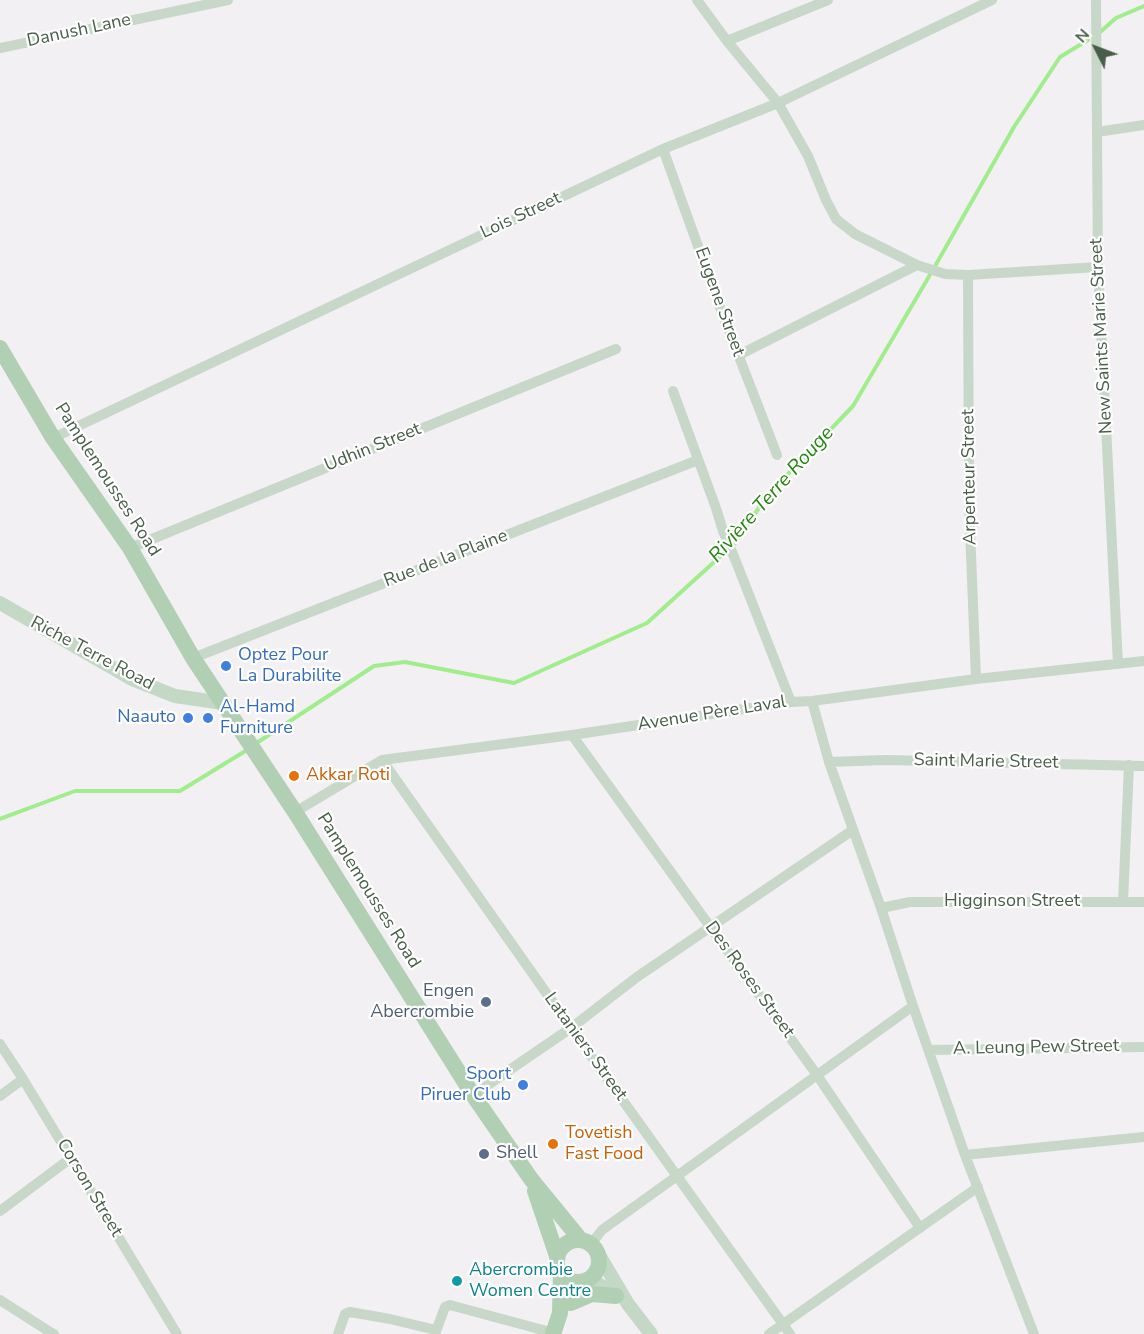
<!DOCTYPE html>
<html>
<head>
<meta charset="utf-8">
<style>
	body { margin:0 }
	#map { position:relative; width:1144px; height:1334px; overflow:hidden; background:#f2f0f3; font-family:"Nunito Sans",sans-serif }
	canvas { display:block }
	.north { position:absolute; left:1066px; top:18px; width:60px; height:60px; -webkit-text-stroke:4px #fff; paint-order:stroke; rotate:312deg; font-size:16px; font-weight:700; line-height:24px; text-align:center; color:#485e49 }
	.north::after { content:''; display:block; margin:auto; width:21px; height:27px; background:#485e49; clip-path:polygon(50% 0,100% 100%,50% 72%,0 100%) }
</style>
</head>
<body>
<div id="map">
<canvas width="1144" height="1334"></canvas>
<div class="north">N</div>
</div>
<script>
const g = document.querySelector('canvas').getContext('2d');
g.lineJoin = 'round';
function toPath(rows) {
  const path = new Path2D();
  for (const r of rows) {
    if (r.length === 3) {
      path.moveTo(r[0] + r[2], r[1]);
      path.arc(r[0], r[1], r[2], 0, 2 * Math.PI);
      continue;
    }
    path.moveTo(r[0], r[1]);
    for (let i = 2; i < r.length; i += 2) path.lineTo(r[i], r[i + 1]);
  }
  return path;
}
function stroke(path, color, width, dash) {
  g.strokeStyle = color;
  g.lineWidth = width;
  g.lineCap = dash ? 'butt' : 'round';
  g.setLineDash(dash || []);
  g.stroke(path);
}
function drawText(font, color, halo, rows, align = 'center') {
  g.font = font + ' "Nunito Sans",sans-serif';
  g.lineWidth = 4.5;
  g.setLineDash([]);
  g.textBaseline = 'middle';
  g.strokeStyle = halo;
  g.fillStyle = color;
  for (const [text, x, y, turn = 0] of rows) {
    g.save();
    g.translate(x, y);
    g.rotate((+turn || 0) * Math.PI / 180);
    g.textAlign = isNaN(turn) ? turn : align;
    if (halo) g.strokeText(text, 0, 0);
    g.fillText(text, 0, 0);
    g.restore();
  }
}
const stream = toPath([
	[1099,33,1116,18,1144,6],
	[255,744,374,666,405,662,514,683,647,623,735,543,767,496,853,406,934,268,1014,127,1060,57,1088,40],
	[0,819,75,791,180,791,247,750]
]);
const street = toPath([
	[697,0,727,41,778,103,808,156,826,200,836,219,855,234,917,265,945,274,968,275,1098,267],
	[1096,0,1098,267,1118,664],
	[727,41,828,0],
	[0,48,228,0],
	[1097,132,1144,125],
	[663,149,721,310,777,455],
	[968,275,969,504,976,679],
	[739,355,917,265],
	[673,391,716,508,723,531,735,559,791,702],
	[53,438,663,149,778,103,992,0],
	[130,548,616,349],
	[193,658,698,460],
	[812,701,829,762,881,908,913,1006,965,1155,1034,1334],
	[572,735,817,1075,920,1228],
	[382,760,571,1028,790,1334],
	[829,762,886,760,1144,766],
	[295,812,382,760,572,735,791,702,812,701,976,679,1144,661],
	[1123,902,1129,765],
	[881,908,910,902,1144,902],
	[0,1044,23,1079,177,1334],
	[929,1050,1144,1047],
	[473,1095,571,1028,637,977,853,830],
	[0,1096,23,1079],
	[965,1155,1144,1137],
	[0,1211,71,1158],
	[592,1243,602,1230,913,1006],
	[0,1300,50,1332,54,1334],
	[338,1334,345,1314,350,1312,390,1319,436,1330],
	[435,1334,445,1307,450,1305,554,1333],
	[769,1334,978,1187]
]);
const secondary = toPath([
	[0,603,132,679,175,696,223,703],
	[599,1255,628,1304,651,1334],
	[590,1279,617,1296]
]);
const primary = toPath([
	[0,348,53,438,130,548,193,658,295,812,473,1095,531,1179,580,1239],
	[535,1191,557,1256],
	[578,1261,21],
	[571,1303,592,1294,616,1296],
	[553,1334,560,1313,561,1274]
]);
const markers = [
	[226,666,6,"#3f7fe0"],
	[188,718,6,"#3f7fe0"],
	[208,718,6,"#3f7fe0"],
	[294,776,6,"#e8710a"],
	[486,1002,6,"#5c6f8a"],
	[523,1085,6,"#3f7fe0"],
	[553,1144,6,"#e8710a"],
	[484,1154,6,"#5c6f8a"],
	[457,1281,6,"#0f9aa8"]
];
const streetNames = [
	["Danush Lane",79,31,-12],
	["Lois Street",521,216,-25],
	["Eugene Street",719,302,70],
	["New Saints Marie Street",1102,336,-93],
	["Udhin Street",373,448,-22],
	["Arpenteur Street",970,477,-91],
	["Pamplemousses Road",107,480,57],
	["Rue de la Plaine",446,559,-21],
	["Riche Terre Road",92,654,28],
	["Avenue Père Laval",712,714,-9],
	["Saint Marie Street",986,762,1],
	["Pamplemousses Road",368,891,58],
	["Higginson Street",1012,902],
	["Des Roses Street",749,980,54],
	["Lataniers Street",585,1047,54],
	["A. Leung Pew Street",1036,1048,-1],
	["Corson Street",89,1188,59]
];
const shopNames = [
	["Optez Pour",238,656],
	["La Durabilite",238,677],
	["Al-Hamd",220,708],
	["Furniture",220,729],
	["Naauto",176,718,"right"],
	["Sport",511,1075,"right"],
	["Piruer Club",511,1096,"right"]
];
const foodNames = [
	["Akkar Roti",306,776],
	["Tovetish",565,1134],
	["Fast Food",565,1155]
];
const serviceNames = [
	["Engen",474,992],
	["Abercrombie",474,1013],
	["Shell",496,1154,"left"]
];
const cultureNames = [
	["Abercrombie",469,1271],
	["Women Centre",469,1292]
];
const waterNames = [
	["Rivière Terre Rouge",772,495,-48]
];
stroke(stream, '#a0ed8c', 4);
stroke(street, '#c7d8c8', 10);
stroke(secondary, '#c3d9c6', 14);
stroke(primary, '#b0cfb3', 16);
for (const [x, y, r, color] of markers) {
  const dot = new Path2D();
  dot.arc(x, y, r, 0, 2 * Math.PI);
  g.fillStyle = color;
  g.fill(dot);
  stroke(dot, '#fff', 2);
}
drawText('18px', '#485e49', '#fff', streetNames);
drawText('18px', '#366cbe', '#fff', shopNames, 'left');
drawText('18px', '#c56008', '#fff', foodNames, 'left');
drawText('18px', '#4e5e75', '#fff', serviceNames, 'right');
drawText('18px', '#0d838f', '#fff', cultureNames, 'left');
drawText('italic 20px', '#25860d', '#fff', waterNames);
</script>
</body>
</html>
